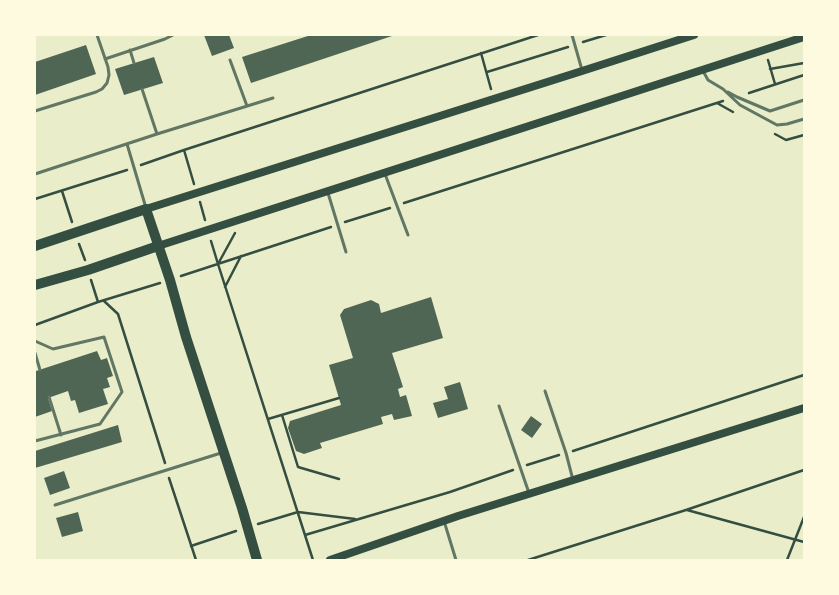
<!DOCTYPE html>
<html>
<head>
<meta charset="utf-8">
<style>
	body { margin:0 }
	#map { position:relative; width:839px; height:595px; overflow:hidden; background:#e9edc9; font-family:"PT Sans",sans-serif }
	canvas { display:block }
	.frame { position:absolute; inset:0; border:36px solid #fefae0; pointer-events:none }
</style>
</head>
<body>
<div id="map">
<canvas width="839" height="595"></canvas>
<div class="frame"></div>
</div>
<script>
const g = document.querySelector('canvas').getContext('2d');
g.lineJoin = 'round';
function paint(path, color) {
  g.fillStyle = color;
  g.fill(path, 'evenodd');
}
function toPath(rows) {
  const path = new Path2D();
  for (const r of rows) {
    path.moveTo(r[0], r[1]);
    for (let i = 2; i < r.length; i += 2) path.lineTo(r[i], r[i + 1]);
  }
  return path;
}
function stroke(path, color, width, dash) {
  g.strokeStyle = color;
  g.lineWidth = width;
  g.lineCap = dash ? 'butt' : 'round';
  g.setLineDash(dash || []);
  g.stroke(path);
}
const building = toPath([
	[204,35,229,35,234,48,212,56],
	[311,35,395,35,251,83,242,57],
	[86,45,96,74,35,95,35,62],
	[154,57,163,83,124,95,115,69],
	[431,297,443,338,392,353,403,387,398,389,400,397,406,395,412,416,394,420,392,414,381,417,383,424,320,443,322,448,304,454,296,451,288,428,290,421,341,405,329,365,353,358,340,315,344,309,371,300,379,304,381,313],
	[97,351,101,360,107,358,113,376,107,378,110,387,103,389,108,404,79,413,75,400,71,401,68,391,48,398,52,411,35,417,35,369,36,371],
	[460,382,468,409,438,418,433,403,448,399,444,387],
	[531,416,542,424,532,438,521,430],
	[118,425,122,442,35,468,35,451],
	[64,471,70,488,50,495,44,478],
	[78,512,83,531,62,537,56,518]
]);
const path = toPath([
	[583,42,606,35],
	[481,53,491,89],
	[768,60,775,84],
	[770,69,804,63],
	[487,72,568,47],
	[749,93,804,75],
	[717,103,733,112],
	[775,134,786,140,804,135],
	[184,150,194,184],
	[141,165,184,150,538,35],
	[62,191,72,222],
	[35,199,127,170],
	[200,202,205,220],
	[404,203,723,101],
	[345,222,390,208],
	[211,241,218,264,313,560],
	[79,244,85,260],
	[218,264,235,233],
	[181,276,331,227],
	[91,280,98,302],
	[225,287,241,256],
	[104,301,118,314,165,463],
	[35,325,98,302,160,283],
	[282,415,298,467,339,479],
	[268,419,339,398],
	[573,451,804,375],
	[527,465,559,455],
	[169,478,196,560],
	[687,510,804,542],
	[258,524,298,512,355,519],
	[305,535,450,492,513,470],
	[191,546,236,531],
	[528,560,686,510,804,470],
	[787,560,804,517]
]);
const service = toPath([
	[572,35,582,70],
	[130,50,134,63],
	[105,59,165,39,173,35],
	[230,60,247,106],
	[703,71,708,80,723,89,740,105,777,125,787,124,804,119],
	[142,89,157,134],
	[728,92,737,97,770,111,804,100],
	[35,111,96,92,102,89,107,83,109,75,108,67,97,35],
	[127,144,146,208],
	[35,174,157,134,273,98],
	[385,174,408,235],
	[328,193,346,252],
	[35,341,53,349,104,337,122,392,100,424,35,441],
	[35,353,40,370],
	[545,391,566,453,573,480],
	[49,397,61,435],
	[499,406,529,493],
	[55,505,221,453],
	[444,521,456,560]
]);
const secondary = toPath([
	[146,209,582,71,694,35],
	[158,246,804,37],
	[330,560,458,516,804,408]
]);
const primary = toPath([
	[35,246,146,209,170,280,186,337,242,508,257,560],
	[35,285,88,270,158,246]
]);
paint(building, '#4f6655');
stroke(path, '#344e41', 2.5);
stroke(service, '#617663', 3);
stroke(secondary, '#344e41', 8);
stroke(primary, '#344e41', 10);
</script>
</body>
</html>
